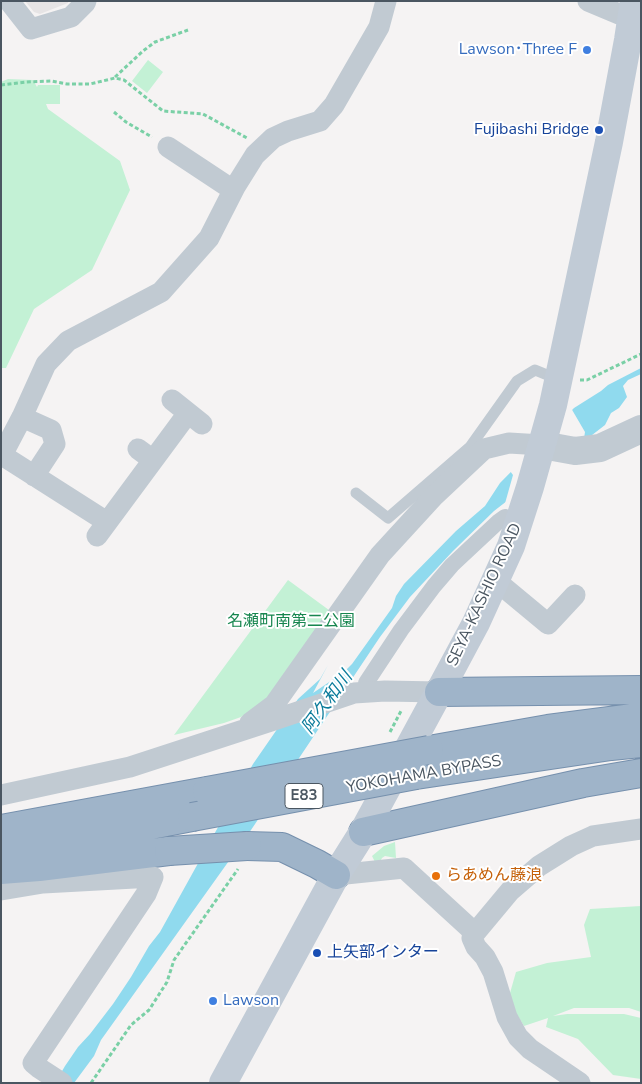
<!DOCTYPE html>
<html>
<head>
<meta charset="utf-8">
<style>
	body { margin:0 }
	#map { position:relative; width:642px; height:1084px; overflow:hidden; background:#f5f3f3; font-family:"Nunito Sans",sans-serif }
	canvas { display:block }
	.frame { position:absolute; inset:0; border:2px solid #4a5661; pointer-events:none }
</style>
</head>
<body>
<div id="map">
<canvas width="642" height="1084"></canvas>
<div class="frame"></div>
</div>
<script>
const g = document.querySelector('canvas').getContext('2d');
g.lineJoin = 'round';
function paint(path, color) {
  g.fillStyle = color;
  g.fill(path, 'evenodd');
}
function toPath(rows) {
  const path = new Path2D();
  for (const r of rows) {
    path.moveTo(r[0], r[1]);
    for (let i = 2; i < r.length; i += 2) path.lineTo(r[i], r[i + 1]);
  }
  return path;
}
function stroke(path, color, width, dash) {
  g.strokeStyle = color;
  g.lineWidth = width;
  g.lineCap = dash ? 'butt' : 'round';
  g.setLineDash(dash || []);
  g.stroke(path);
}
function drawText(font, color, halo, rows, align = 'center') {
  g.font = font + ' "Nunito Sans","Noto Sans JP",sans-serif';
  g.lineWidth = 4;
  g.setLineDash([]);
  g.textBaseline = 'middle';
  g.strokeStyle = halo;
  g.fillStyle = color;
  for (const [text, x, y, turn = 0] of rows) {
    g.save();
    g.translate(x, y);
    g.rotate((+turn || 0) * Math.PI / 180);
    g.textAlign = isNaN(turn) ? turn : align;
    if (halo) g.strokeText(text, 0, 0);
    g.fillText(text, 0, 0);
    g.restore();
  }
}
const education = toPath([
	[25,1,68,1,68,3,40,14,34,12]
]);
const green = toPath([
	[148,60,163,72,147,93,132,81],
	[8,79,33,80,37,87,38,85,60,85,60,104,46,104,48,109,120,161,130,190,92,270,34,309,6,368,1,368,1,82],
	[288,580,333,613,265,701,241,717,224,723,174,735],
	[395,842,396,858,385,856,382,858,381,860,375,862,372,856,384,846],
	[641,906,641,1012,629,1008,574,1008,553,1016,567,1014,624,1014,641,1018,641,1079,613,1075,578,1039,546,1027,548,1018,524,1026,508,1000,516,972,547,963,591,957,584,925,590,909]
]);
const water = toPath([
	[641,368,641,374,628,380,623,386,627,397,619,408,611,413,605,425,494,511,453,551,410,597,380,637,251,830,101,1040,94,1056,74,1083,55,1083,65,1066,78,1047,90,1034,113,1004,131,977,149,946,160,932,253,764,298,699,320,679,328,665,313,693,344,672,352,664,392,608,396,596,404,584,456,531,485,506,500,483,574,408,601,391,608,385]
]);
const pier = toPath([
	[571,408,585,432,583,445,504,507,513,475,510,471]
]);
const path = toPath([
	[115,77,143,51,155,42,188,30],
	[1,85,26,82,51,81,67,84,90,84,115,78,124,80,163,111,203,114,247,138],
	[114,112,126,122,152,137],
	[580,380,587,380,641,354],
	[390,732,401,711],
	[91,1083,131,1025,149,1010,167,982,174,960,238,869]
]);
const service = toPath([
	[356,493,388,518,470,447,517,381,535,370,557,379]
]);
const pedestrian = toPath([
	[366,683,401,630,434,586,452,565,498,522,505,517]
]);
const minor = toPath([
	[9,1,31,29,71,17,85,3,86,1],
	[588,1,631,19],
	[168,147,233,190],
	[172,400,202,424],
	[22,417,51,430,55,444,34,476],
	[138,449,153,460],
	[2,455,107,522],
	[1,457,22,417,46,364,68,341,161,292,209,238,235,187,255,155,273,138,288,131,320,121,334,105,379,27,386,1],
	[97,536,188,413],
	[495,580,548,624,575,595],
	[250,723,274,705,380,555,435,495,484,449,509,443,542,445],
	[1,795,130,767,271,721,354,693,385,691,439,692],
	[336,875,404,868,475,933,472,938,476,947,485,957,493,972,507,1017,518,1037,530,1049,580,1083],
	[1,890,43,883,153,877,146,894,33,1063,39,1068,62,1083],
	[475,933,510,891,539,866,571,846,593,836,641,829]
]);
const tertiary = toPath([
	[542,445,575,451,600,448,641,429]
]);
const secondary = toPath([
	[223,1083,336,875,363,832,439,692,476,623,511,546,530,487,553,405,609,142,628,40,634,1]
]);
const trunk = toPath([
	[439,692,641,690],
	[429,750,548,729,641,717],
	[416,775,611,746,641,743],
	[1,829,207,791],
	[363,832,583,783,641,773],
	[247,846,282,847,317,864,336,875],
	[1,854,192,817],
	[1,870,39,867,169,851]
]);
const trunkBridge = toPath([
	[207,791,429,750],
	[192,817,416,775],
	[169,851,247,846]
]);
const markers = [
	[587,50,5,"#3f7fe0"],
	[599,130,5,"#1a4fb4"],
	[436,876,5,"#e8710a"],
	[317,953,5,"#1a4fb4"],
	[213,1001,5,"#3f7fe0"]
];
const shields = [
	[304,796,38]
];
const shieldNames = [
	["E83",304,796]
];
const shopNames = [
	["Lawson･Three F",577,50],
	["Lawson",223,1001,"left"]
];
const transitNames = [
	["Fujibashi Bridge",589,130],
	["上矢部インター",327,953,"left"]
];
const streetNames = [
	["SEYA-KASHIO ROAD",485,595,-65],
	["YOKOHAMA BYPASS",424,775,-10]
];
const parkNames = [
	["名瀬町南第二公園",291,622]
];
const foodNames = [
	["らあめん藤浪",446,876]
];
const waterNames = [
	["阿久和川",328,703,-54]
];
paint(education, '#e6e4e5');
paint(green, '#c3f1d5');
paint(water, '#90daee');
paint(pier, '#f5f3f3');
stroke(trunk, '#7690ad', 30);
stroke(path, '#7ad0a6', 3, [4, 2.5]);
stroke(service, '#c1cad2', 11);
stroke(pedestrian, '#c1cad2', 16);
stroke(minor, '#c1cad2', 21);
stroke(tertiary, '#c1cad2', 28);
stroke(secondary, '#c1cbd6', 28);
stroke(trunk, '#9fb4c9', 28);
stroke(trunkBridge, '#7690ad', 30, []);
stroke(trunkBridge, '#9fb4c9', 28);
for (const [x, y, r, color] of markers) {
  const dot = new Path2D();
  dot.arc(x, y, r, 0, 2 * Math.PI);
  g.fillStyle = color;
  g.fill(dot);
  stroke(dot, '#fff', 2);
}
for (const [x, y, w] of shields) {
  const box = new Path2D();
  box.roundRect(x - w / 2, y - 12.5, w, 25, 4);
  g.fillStyle = '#fff';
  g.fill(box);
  stroke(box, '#4a5661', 1);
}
drawText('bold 15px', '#4a5661', null, shieldNames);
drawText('16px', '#366cbe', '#fff', shopNames, 'right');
drawText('16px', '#164399', '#fff', transitNames, 'right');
drawText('16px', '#4a5661', '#fff', streetNames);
drawText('16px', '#17864f', '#fff', parkNames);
drawText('16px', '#c56008', '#fff', foodNames, 'left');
drawText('italic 18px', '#0c7c9b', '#fff', waterNames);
</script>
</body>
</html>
